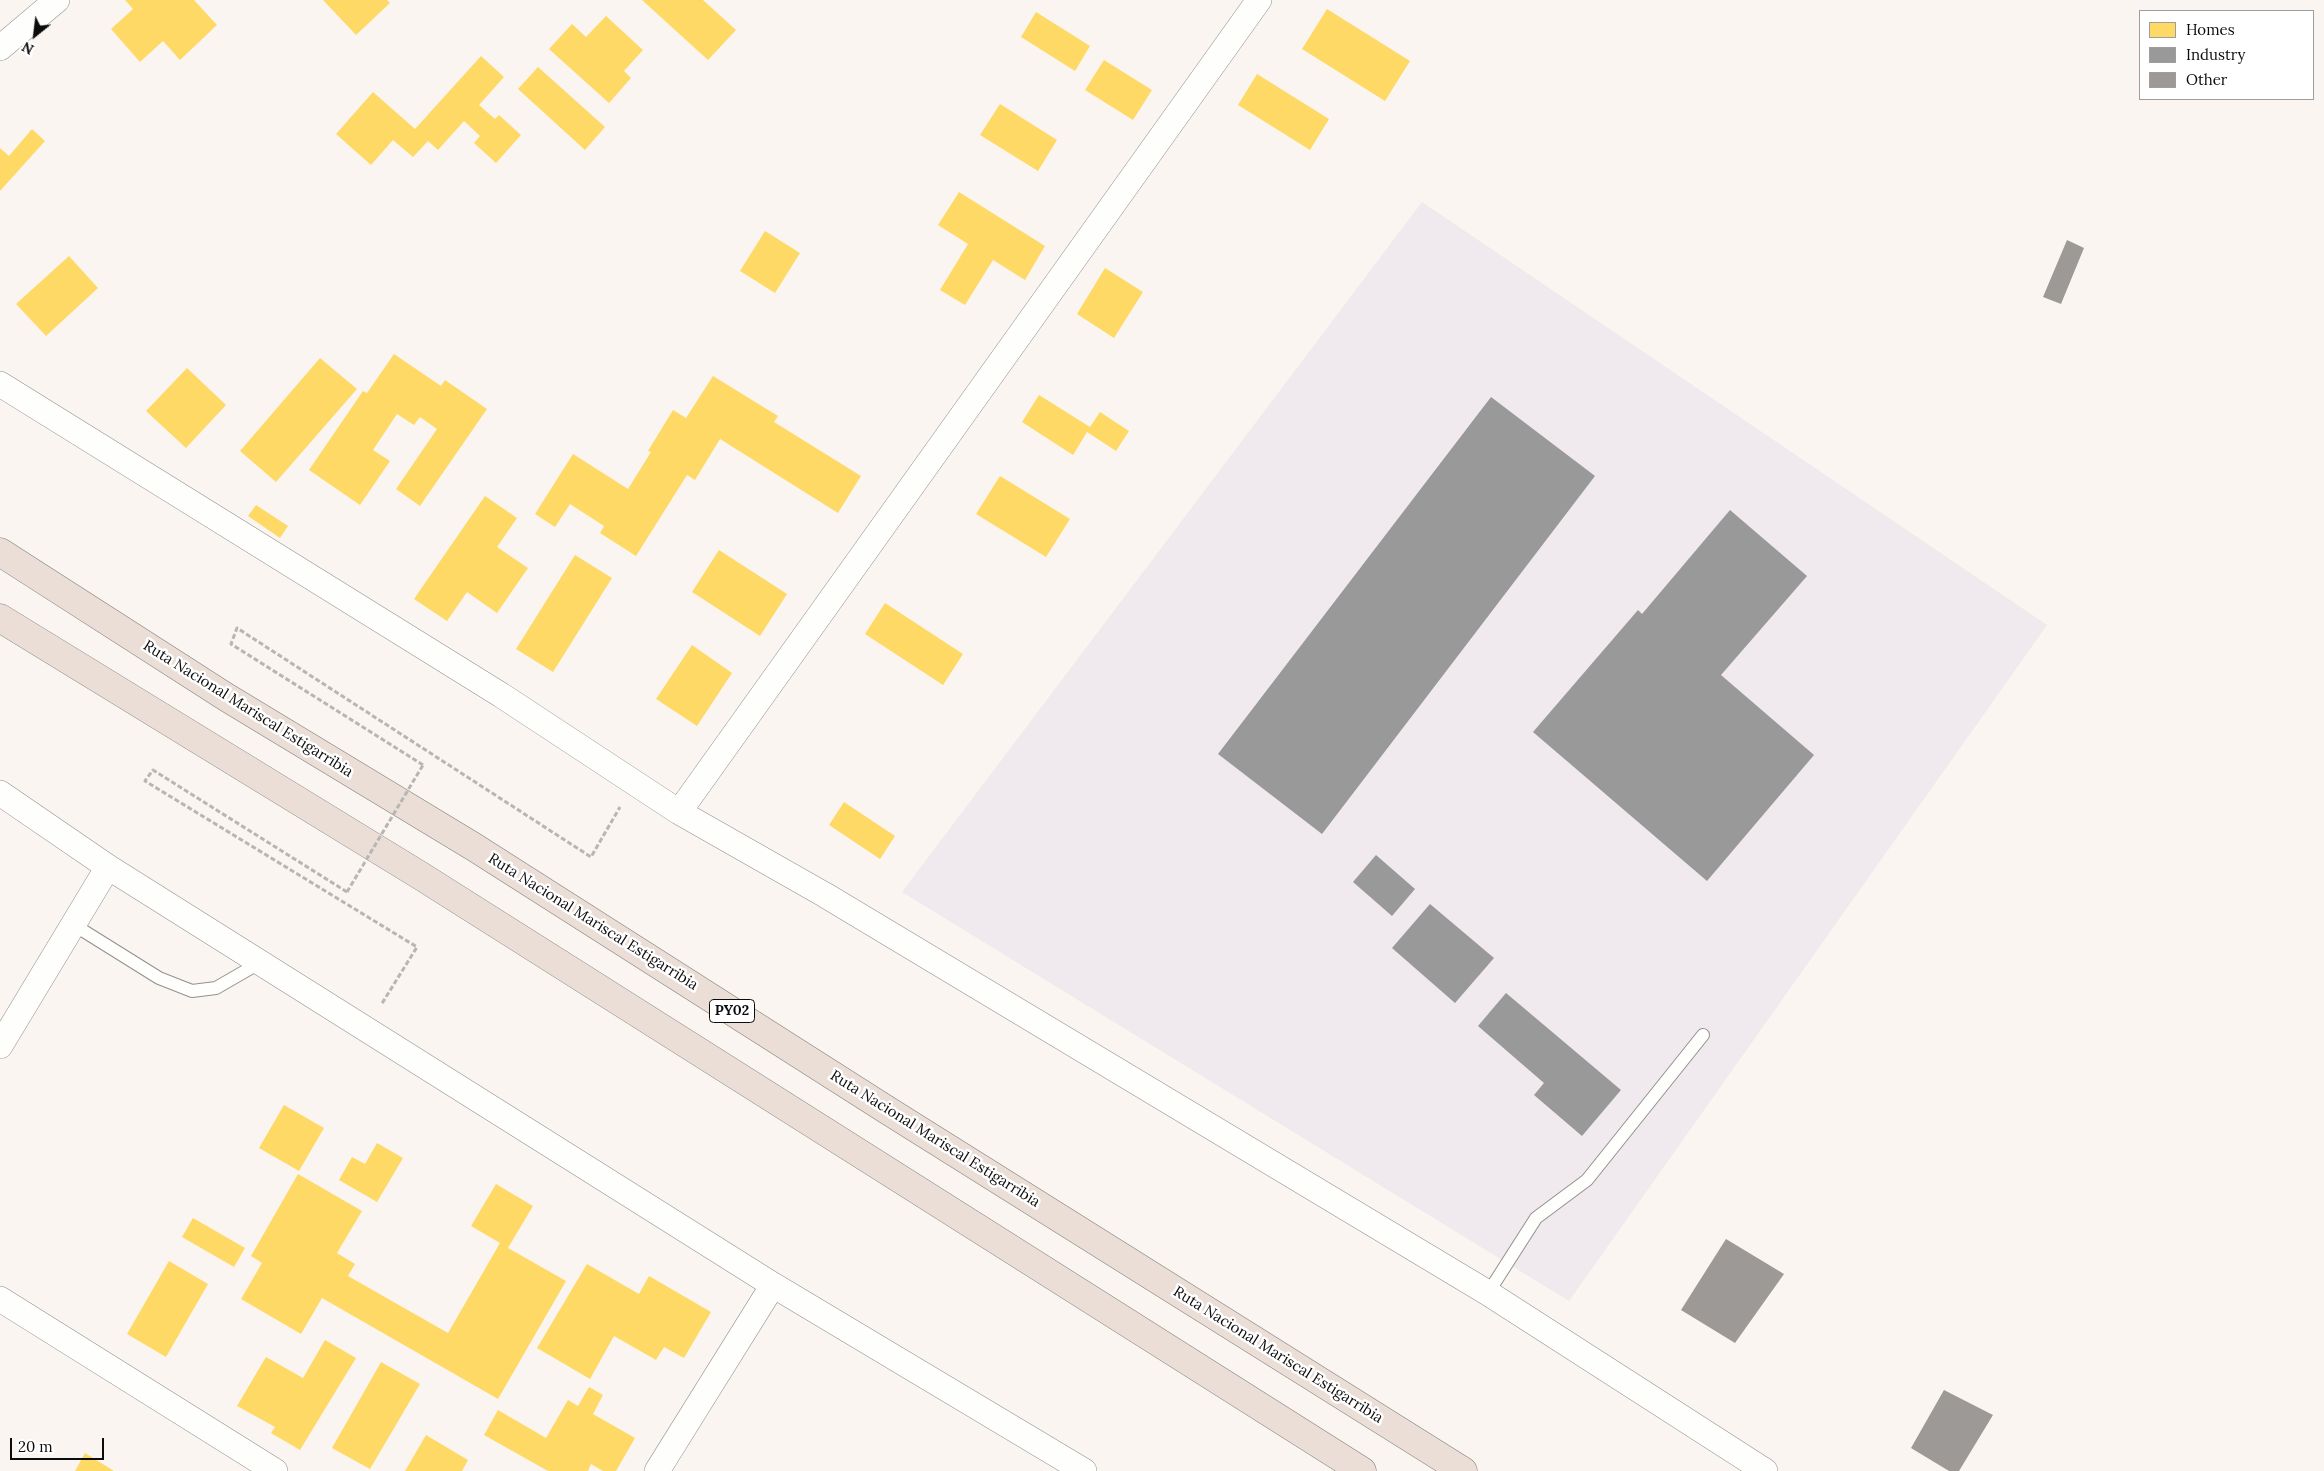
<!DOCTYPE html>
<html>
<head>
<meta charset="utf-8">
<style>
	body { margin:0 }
	#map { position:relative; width:2324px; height:1471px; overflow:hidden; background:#faf5f0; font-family:Lora,serif }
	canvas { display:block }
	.legend { position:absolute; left:2139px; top:10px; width:175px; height:90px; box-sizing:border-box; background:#fff; border:1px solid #9e9e9e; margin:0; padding:6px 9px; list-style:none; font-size:15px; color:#0c0c0c }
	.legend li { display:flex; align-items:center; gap:10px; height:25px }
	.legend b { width:25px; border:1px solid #9e9e9e }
	.north { position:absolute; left:10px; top:10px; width:50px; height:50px; -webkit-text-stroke:4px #fff; paint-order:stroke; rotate:209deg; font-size:14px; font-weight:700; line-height:20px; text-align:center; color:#0c0c0c }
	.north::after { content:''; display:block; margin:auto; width:18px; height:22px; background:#0c0c0c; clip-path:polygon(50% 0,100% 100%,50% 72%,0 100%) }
	.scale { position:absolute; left:10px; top:1438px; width:94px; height:22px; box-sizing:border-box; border:2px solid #0c0c0c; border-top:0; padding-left:6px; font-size:15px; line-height:18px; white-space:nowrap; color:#0c0c0c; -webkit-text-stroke:4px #fff; paint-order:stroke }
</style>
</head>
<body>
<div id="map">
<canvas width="2324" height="1471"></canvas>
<ul class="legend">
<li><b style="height:14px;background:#ffd966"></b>Homes</li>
<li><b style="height:14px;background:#999"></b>Industry</li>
<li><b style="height:14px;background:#9c9996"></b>Other</li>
</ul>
<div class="north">N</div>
<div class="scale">20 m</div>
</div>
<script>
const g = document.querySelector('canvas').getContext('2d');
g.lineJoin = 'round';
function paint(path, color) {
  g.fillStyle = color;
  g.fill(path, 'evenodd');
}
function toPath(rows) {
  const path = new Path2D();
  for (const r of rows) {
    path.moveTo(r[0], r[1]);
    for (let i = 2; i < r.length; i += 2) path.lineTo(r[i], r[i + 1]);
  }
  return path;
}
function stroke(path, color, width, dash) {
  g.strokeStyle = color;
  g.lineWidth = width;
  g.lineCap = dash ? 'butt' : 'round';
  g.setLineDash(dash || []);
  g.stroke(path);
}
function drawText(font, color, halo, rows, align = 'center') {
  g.font = font + ' Lora,serif';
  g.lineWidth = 5;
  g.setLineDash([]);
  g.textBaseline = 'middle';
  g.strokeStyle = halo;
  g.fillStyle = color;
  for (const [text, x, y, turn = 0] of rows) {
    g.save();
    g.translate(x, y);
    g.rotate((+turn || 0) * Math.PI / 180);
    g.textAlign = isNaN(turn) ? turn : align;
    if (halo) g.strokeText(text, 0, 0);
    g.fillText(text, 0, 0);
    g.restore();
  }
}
const industrial = toPath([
	[1422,202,2047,625,1569,1301,902,892]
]);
const homes = toPath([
	[125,0,194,0,217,25,180,60,163,41,140,62,111,29,133,9],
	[323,0,387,0,390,3,356,35],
	[642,0,703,0,736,30,708,60],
	[1327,9,1410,61,1385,101,1302,49],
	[1036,12,1090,46,1075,71,1021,37],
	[606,16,643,50,624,71,631,78,609,103,549,49,572,24,586,37],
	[481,56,504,77,479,105,495,119,499,115,521,135,496,163,474,143,480,136,464,121,438,150,428,141,413,157,393,140,371,165,336,134,373,92,415,129],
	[1104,60,1152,90,1133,120,1085,90],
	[538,67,605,127,585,150,518,89],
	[1257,74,1329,119,1310,150,1238,105],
	[1000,104,1057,140,1038,171,980,135],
	[32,129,45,141,0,191,0,148,9,156],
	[959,192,1045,246,1025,280,993,260,965,305,940,290,968,244,938,225],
	[765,231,800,253,775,293,740,271],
	[69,256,98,288,46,336,16,304],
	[1105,268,1143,292,1114,338,1077,314],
	[394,354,441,386,445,380,487,409,420,506,396,489,437,429,420,417,414,425,397,414,373,450,390,461,360,505,309,470,363,391,367,393],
	[320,358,357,389,276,482,240,451],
	[187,368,226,405,186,448,146,411],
	[713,376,778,416,774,422,861,476,838,513,720,439,695,480,687,475,636,556,600,533,604,526,570,504,555,527,535,514,573,454,628,489,651,452,648,451,673,410,686,418],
	[1039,395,1090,427,1100,412,1129,431,1116,451,1087,432,1073,455,1022,422],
	[1000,476,1070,519,1046,557,976,514],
	[485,496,517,518,497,547,528,568,497,613,467,592,447,621,414,599],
	[256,505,288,526,280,538,248,516],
	[719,550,787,594,760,636,692,592],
	[575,555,612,578,553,672,516,649],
	[885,603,963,654,943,685,865,634],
	[692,645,732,673,697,726,656,699],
	[844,802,895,836,880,859,829,825],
	[284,1105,324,1128,299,1171,259,1148],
	[377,1143,403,1158,377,1202,339,1180,352,1157,365,1164],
	[298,1174,362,1211,337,1253,355,1264,348,1276,448,1333,500,1243,471,1226,496,1184,533,1206,508,1248,566,1281,498,1399,322,1298,301,1334,241,1299,262,1263,251,1256],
	[193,1218,245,1248,234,1267,182,1237],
	[169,1261,208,1284,166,1357,127,1334],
	[587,1264,639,1294,649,1276,711,1312,684,1358,664,1347,656,1360,614,1336,590,1379,537,1348],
	[325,1340,356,1358,300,1450,271,1433,275,1427,237,1406,266,1357,303,1378],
	[381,1362,420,1384,370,1469,332,1448],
	[589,1387,603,1395,593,1414,635,1438,616,1471,603,1471,591,1464,588,1471,548,1471,484,1435,498,1410,546,1438,568,1400,578,1406],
	[426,1435,468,1460,462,1471,405,1471],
	[85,1453,114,1471,75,1471]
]);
const industry = toPath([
	[1491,397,1595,476,1322,834,1218,754],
	[1730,510,1807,576,1721,675,1814,755,1707,881,1533,732,1638,610,1642,614],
	[1376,855,1415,889,1392,916,1353,882],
	[1430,904,1494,958,1455,1003,1392,948],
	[1506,993,1621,1090,1582,1136,1534,1095,1544,1083,1478,1026]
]);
const building = toPath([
	[2067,240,2084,248,2061,304,2043,297],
	[1726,1239,1784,1274,1735,1343,1681,1310],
	[1944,1390,1993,1415,1959,1471,1949,1471,1911,1448]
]);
const path = toPath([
	[423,765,231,644,237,628,591,857,620,807],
	[347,892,153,770,145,781,417,947,381,1005]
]);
const service = toPath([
	[74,925,159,978,192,991,216,988,261,962],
	[1488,1293,1536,1218,1587,1180,1703,1035]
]);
const minor = toPath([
	[0,48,57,0],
	[0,384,501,695,679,812,825,895,1488,1293,1765,1471],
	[0,793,108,867,773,1285,1084,1471],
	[679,812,1259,0],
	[0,1046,108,867],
	[0,1299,275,1471],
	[657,1471,773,1285]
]);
const trunk = toPath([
	[0,552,226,697,474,847,887,1110,1463,1471],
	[0,618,421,876,1362,1471]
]);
const pathBridge = toPath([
	[347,892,423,765]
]);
const shields = [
	[732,1011,45]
];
const shieldNames = [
	["PY02",732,1011]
];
const streetNames = [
	["Ruta Nacional Mariscal Estigarribia",248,709,32],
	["Ruta Nacional Mariscal Estigarribia",593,922,32],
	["Ruta Nacional Mariscal Estigarribia",935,1139,32],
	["Ruta Nacional Mariscal Estigarribia",1278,1355,32]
];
paint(industrial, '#f0e9ed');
paint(homes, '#ffd966');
paint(industry, '#999');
paint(building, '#9c9996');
stroke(service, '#93918f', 14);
stroke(minor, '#93918f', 26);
stroke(trunk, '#807e7c', 29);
stroke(path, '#b7b6b5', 3, [5, 2.5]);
stroke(service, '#fefefd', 12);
stroke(minor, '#fefefd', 25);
stroke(trunk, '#eaded6', 28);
stroke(pathBridge, '#b7b6b5', 3, [5, 2.5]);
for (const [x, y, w] of shields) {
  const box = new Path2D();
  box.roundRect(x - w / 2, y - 11.5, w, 23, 4);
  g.fillStyle = '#fff';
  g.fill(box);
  stroke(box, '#0c0c0c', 1);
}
drawText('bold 14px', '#0c0c0c', null, shieldNames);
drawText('15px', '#0c0c0c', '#fff', streetNames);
</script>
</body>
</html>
